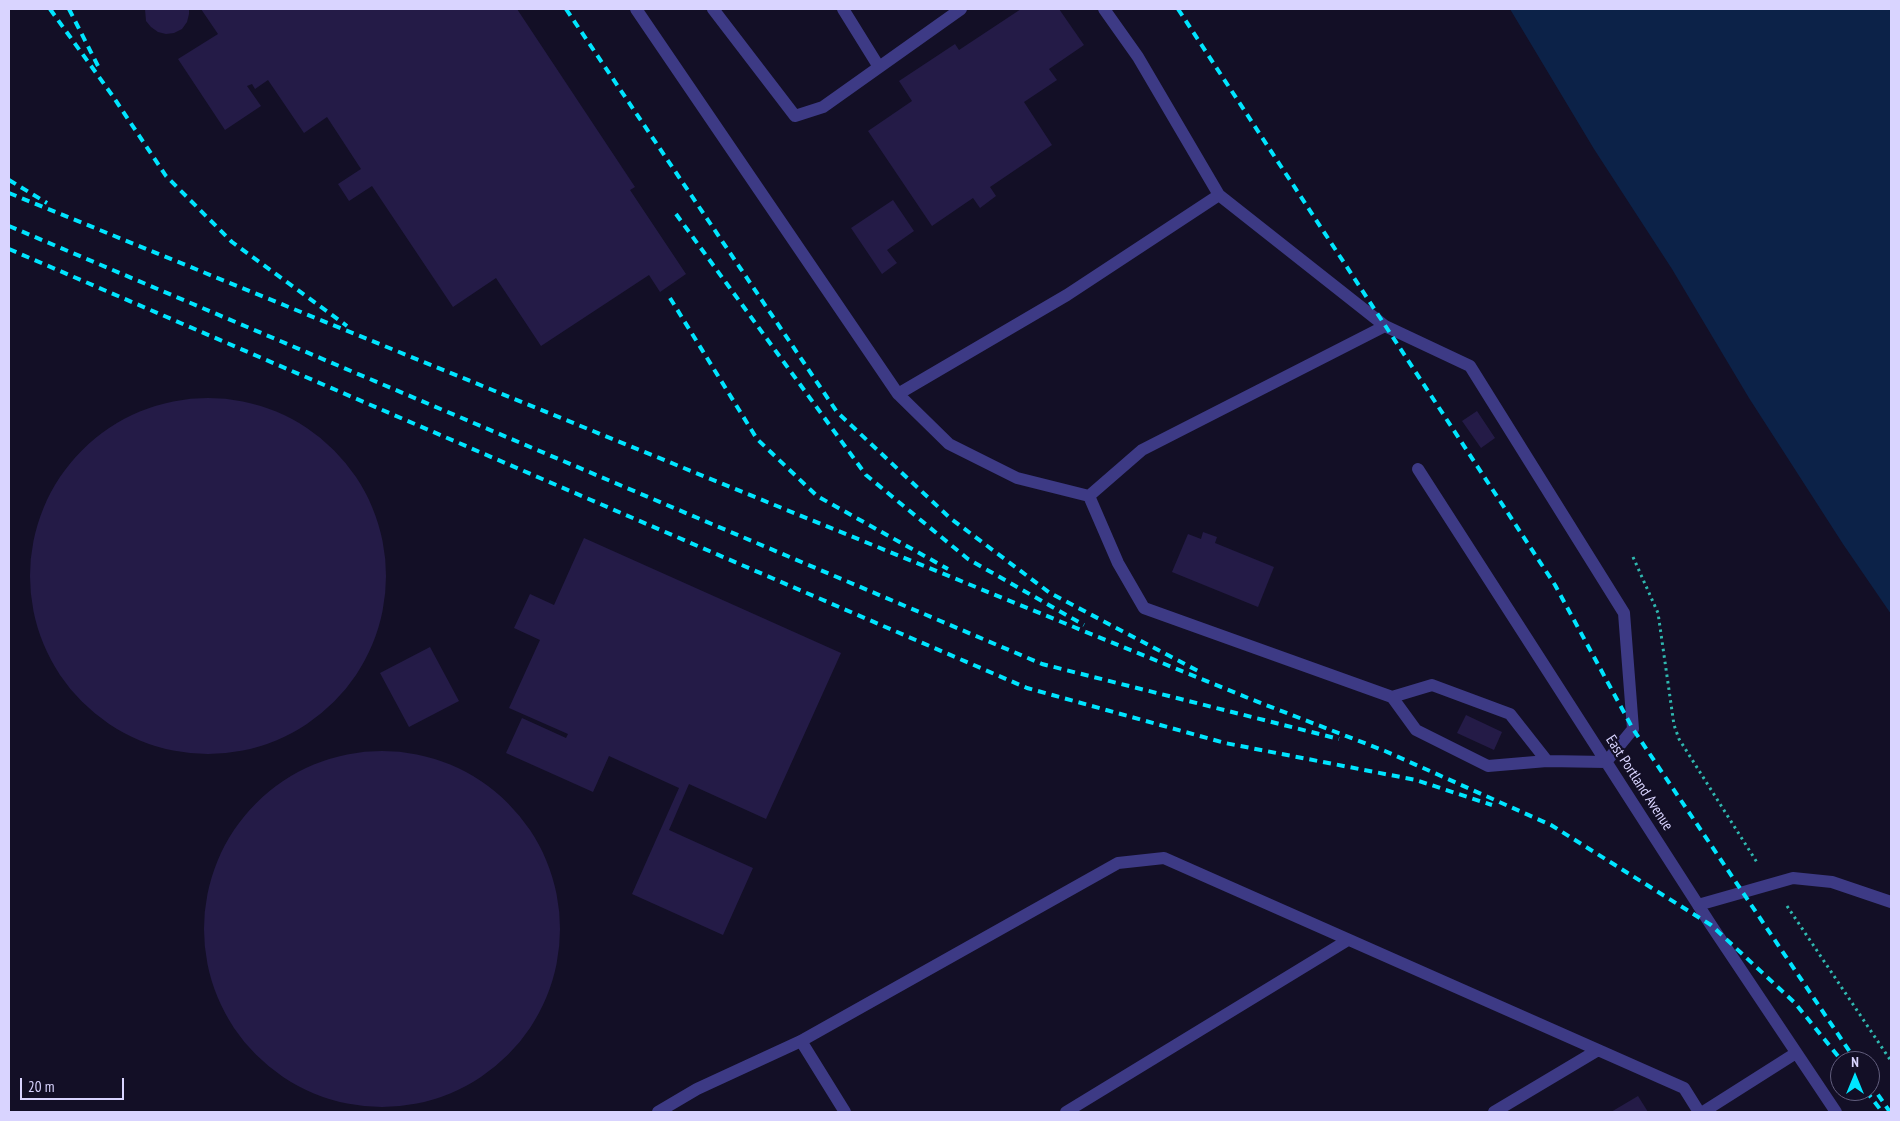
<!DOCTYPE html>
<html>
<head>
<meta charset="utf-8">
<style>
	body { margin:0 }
	#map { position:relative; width:1900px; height:1121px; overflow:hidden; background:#130f26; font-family:"PT Sans Narrow",sans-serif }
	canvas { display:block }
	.frame { position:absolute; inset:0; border:10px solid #d9d4ff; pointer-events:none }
	.north { position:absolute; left:1830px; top:1051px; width:50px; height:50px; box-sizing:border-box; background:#130f26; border:1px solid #625e7d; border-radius:50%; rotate:0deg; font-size:14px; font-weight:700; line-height:20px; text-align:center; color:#d9d4ff }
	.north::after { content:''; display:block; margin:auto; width:18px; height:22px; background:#00e5ff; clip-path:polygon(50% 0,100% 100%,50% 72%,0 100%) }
	.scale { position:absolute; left:20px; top:1078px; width:104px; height:22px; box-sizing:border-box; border:2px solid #d9d4ff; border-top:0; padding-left:6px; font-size:15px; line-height:18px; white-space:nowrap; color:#d9d4ff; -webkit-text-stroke:4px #130f26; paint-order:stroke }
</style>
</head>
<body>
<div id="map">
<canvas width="1900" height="1121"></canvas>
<div class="frame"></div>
<div class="north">N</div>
<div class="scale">20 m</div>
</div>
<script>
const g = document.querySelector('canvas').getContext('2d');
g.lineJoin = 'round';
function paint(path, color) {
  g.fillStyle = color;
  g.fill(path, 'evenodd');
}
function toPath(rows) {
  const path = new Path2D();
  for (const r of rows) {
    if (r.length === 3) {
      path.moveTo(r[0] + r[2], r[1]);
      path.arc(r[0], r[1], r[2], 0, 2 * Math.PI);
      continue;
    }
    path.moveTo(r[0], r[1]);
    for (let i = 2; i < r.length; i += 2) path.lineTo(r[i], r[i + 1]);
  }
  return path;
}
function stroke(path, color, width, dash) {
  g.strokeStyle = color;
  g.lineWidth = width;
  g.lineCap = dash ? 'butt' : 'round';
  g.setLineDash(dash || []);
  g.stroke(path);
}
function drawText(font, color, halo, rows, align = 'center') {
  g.font = font + ' "PT Sans Narrow",sans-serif';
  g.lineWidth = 4.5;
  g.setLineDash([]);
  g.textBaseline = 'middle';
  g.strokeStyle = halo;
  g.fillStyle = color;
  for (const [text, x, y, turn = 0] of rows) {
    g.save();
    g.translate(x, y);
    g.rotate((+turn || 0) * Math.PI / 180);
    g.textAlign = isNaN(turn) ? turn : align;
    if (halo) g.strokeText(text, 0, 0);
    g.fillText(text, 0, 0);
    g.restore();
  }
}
const water = toPath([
	[1510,9,1891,9,1891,614,1843,544,1749,398,1672,269,1594,149]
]);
const building = toPath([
	[145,9,189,9,189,14,187,22,182,29,174,33,166,34,158,32,151,27,146,21],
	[201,9,517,9,635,187,630,190,686,274,660,292,649,275,541,346,496,278,453,307,372,186,349,201,338,184,361,169,327,117,304,133,268,80,255,89,252,84,247,86,261,106,225,130,178,59,218,34],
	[1021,9,1059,9,1084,45,1049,69,1057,80,1024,102,1052,145,990,187,996,196,980,208,973,198,932,226,868,131,912,101,899,81,955,44,959,50],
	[893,200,914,231,887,250,897,263,882,274,851,228],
	[208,576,178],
	[1477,411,1495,438,1481,448,1462,421],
	[1203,532,1217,537,1215,543,1274,567,1258,607,1172,572,1188,534,1201,539],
	[584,538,841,653,766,819,689,784,669,830,753,868,723,935,632,894,679,788,609,756,593,792,506,753,522,718,566,738,568,734,509,708,540,640,514,628,530,594,554,605],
	[430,647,459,701,409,727,380,673],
	[1466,715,1502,732,1494,750,1457,733],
	[382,929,178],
	[1638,1096,1648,1112,1611,1112]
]);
const path = toPath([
	[1633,557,1658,613,1674,725,1679,739,1758,864],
	[1787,906,1891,1061]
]);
const minor = toPath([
	[636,9,898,394],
	[713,9,795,116,823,107,961,9],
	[843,9,879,67],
	[1104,9,1138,57,1219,195,1067,295,898,394,949,444,1017,478,1089,496,1118,563,1144,608,1392,697,1432,685,1510,714,1547,761],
	[1219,195,1385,326,1470,366,1624,613,1633,729,1606,762,1547,761,1488,766,1416,730,1392,697],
	[1418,469,1711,925,1836,1112],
	[1089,496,1142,450,1385,326],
	[1698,905,1793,878,1832,882,1891,902],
	[801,1041,845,1112],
	[658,1112,697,1089,801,1041,1118,863,1164,858,1684,1088,1699,1112],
	[1066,1112,1348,940],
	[1494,1112,1598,1050],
	[1703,1112,1796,1053]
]);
const rail = toPath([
	[50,9,112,95,166,176,232,242,347,326],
	[69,9,98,66],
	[566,9,837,412,950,518,1050,593,1198,671],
	[1178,9,1555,585,1633,729,1856,1061],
	[9,180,47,203],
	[9,193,1253,700,1385,751,1551,825,1711,925,1795,1003,1842,1061],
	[676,214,866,475,968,559,1084,625],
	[9,226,1042,664,1339,739],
	[9,249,1027,688,1225,743,1416,780,1492,805],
	[670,298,757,439,817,496,948,569],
	[1870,1083,1890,1112],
	[1866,1091,1880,1109]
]);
const streetNames = [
	["East Portland Avenue",1639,783,57]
];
paint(water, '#0c2248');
paint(building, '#241b47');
stroke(path, '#2fb8b0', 3, [2.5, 4]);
stroke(minor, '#3d3a85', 12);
stroke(rail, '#00e5ff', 4, [8, 6]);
drawText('15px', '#d9d4ff', '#130f26', streetNames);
</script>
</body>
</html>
